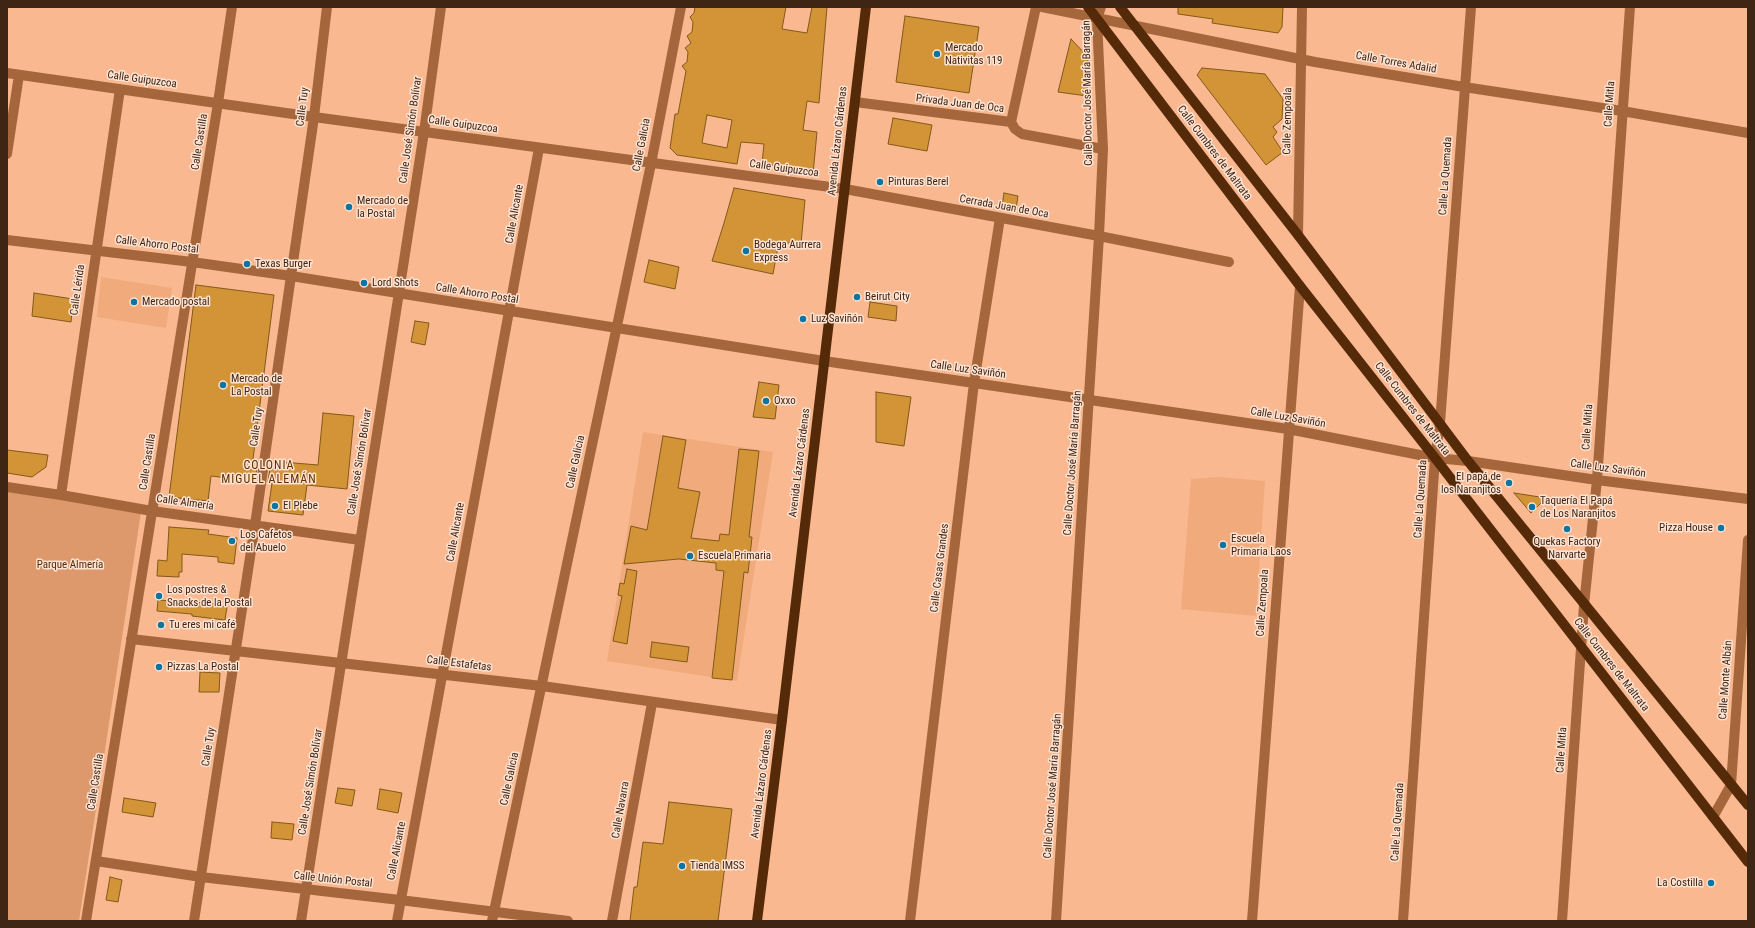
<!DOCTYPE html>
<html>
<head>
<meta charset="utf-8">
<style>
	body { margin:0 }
	#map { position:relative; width:1755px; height:928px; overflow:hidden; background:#f9b88f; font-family:"Roboto Condensed",sans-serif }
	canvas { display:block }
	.frame { position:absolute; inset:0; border:8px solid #3e2514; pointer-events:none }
</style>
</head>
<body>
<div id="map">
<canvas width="1755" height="928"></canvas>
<div class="frame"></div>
</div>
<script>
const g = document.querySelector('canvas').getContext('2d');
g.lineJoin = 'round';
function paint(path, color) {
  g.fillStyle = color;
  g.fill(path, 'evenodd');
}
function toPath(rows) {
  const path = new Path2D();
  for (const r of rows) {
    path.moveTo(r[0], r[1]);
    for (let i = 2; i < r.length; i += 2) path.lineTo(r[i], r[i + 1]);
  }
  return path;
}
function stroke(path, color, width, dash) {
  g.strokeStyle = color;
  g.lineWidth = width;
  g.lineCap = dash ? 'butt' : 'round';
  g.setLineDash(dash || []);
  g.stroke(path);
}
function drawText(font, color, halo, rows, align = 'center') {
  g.font = font + ' "Roboto Condensed",sans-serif';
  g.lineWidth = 3;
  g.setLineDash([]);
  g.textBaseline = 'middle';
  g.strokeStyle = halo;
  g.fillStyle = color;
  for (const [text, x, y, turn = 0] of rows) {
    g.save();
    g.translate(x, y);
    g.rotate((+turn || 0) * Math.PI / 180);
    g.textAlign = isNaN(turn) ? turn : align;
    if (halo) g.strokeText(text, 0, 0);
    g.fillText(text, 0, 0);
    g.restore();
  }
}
const built = toPath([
	[101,277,172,288,166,328,97,317],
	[643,432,773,452,737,681,607,661],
	[1219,477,1265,481,1256,616,1181,609,1191,479]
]);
const green = toPath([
	[7,490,141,512,79,921,7,921]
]);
const building = toPath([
	[695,7,786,7,782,29,807,33,812,7,827,7,819,103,807,101,803,130,817,132,813,174,762,163,764,144,741,142,737,164,677,155,670,148,675,114,678,114,686,71,682,66,687,62,688,52,685,48,691,43,687,36,692,32,693,22,690,17,694,13,695,7],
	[707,115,732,120,727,148,702,143,707,115],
	[1178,7,1283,7,1282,27,1278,33,1212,23,1213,19,1178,14,1178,7],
	[905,16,979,27,969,93,896,82,905,16],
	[1071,39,1088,57,1087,96,1058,92,1071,39],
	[1202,68,1265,74,1283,99,1282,119,1273,127,1277,132,1273,137,1283,152,1266,165,1197,75,1202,68],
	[893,118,932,125,927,151,888,144,893,118],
	[734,188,805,200,801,244,779,242,773,274,712,261,724,223,734,188],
	[1004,193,1018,196,1016,209,1002,206,1004,193],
	[649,260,679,267,675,289,644,282,649,260],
	[196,285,274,295,253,459,258,460,255,481,211,476,208,501,169,497,196,285],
	[34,293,73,299,71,322,32,316,34,293],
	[870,302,897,306,896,321,868,317,870,302],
	[415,321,429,323,425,345,411,342,415,321],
	[759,382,779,385,775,419,753,417,759,382],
	[876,392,911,397,904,446,876,442,876,392],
	[323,413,354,416,347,489,307,485,303,515,268,511,272,483,268,482,271,461,318,465,323,413],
	[663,436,686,440,678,488,700,492,691,538,719,541,720,534,729,535,739,449,759,451,749,537,752,537,748,573,744,572,732,680,712,678,724,571,716,570,716,563,679,559,624,564,631,526,647,530,663,436],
	[7,450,48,455,46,467,32,477,7,473,7,450],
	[1514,493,1546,498,1531,513,1514,493],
	[169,527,209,530,208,534,237,538,234,564,218,562,218,557,182,554,182,572,179,572,179,577,157,576,158,560,167,561,169,527],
	[627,569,637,571,627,644,613,641,622,596,618,595,620,583,624,584,627,569],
	[158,600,221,604,221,606,227,607,225,620,192,616,192,614,157,611,158,600],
	[652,642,689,647,687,662,650,657,652,642],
	[200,672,220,673,219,692,199,692,200,672],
	[338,788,355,790,352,806,335,803,338,788],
	[380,789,402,793,398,813,377,809,380,789],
	[124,798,156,803,153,817,122,812,124,798],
	[669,802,732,809,718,921,630,921,634,887,637,887,643,842,663,844,669,802],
	[272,822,294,824,292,840,271,838,272,822],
	[110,877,122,880,118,902,106,900,110,877]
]);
const minor = toPath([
	[1042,7,1315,62,1464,87,1622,111,1748,133],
	[7,73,314,117,845,189,1099,236,1229,262],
	[855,102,1011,122,1015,129,1022,134,1103,149],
	[1011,122,1036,7],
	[7,154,19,75],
	[1298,235,1302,7],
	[7,240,192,262,291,276,824,361,1288,429,1435,458,1468,461,1597,480,1748,499],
	[7,487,61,495,152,511,360,540],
	[61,495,120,89],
	[131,639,542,686,782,720],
	[1713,817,1731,785,1748,540],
	[96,861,201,877,400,900,568,921],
	[86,921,218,103,232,7],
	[194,921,255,525,314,117,327,7],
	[301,921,424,132,441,7],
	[397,921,539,148],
	[492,921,651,164,681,7],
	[612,921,652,703],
	[910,921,974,383,1000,218],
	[1056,921,1099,236,1103,149,1097,19,1101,7],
	[1252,921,1300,286],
	[1403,921,1435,458,1440,423,1471,7],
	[1562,921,1584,605,1597,480,1630,7]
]);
const major = toPath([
	[1088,7,1300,286,1435,458,1748,862],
	[1120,7,1298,235,1468,461,1748,805],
	[757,921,782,720,866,7]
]);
const markers = [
	[937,54,4,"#0a75a1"],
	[880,182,4,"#0a75a1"],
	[349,207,4,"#0a75a1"],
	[746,251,4,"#0a75a1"],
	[247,264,4,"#0a75a1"],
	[364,283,4,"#0a75a1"],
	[857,297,4,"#0a75a1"],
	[134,302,4,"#0a75a1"],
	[803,319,4,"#0a75a1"],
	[223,385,4,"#0a75a1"],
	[766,401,4,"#0a75a1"],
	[1509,483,4,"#0a75a1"],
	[275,506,4,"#0a75a1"],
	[1532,507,4,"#0a75a1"],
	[1721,528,4,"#0a75a1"],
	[1567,529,4,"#0a75a1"],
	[232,541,4,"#0a75a1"],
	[1223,545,4,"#0a75a1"],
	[690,556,4,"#0a75a1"],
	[159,596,4,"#0a75a1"],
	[161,625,4,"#0a75a1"],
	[159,667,4,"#0a75a1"],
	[682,866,4,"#0a75a1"],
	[1711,883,4,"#0a75a1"]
];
const poiNames = [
	["Mercado",945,48],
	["Nativitas 119",945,61],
	["Pinturas Berel",888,182],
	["Mercado de",357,201],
	["la Postal",357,214],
	["Bodega Aurrera",754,245],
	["Express",754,258],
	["Texas Burger",255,264],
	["Lord Shots",372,283],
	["Beirut City",865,297],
	["Mercado postal",142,302],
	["Luz Saviñón",811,319],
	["Mercado de",231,379],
	["La Postal",231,392],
	["Oxxo",774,401],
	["El papá de",1501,477,"right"],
	["los Naranjitos",1501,490,"right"],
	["Taquería El Papá",1540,501],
	["de Los Naranjitos",1540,514],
	["El Plebe",283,506],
	["Pizza House",1713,528,"right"],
	["Los Cafetos",240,535],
	["del Abuelo",240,548],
	["Escuela",1231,539],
	["Primaria Laos",1231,552],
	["Quekas Factory",1567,542,"center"],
	["Narvarte",1567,555,"center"],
	["Escuela Primaria",698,556],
	["Los postres &",167,590],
	["Snacks de la Postal",167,603],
	["Tu eres mi café",169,625],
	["Pizzas La Postal",167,667],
	["Tienda IMSS",690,866],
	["La Costilla",1703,883,"right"]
];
const streetNames = [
	["Calle Torres Adalid",1396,63,10],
	["Calle Guipuzcoa",142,80,8],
	["Calle Doctor José María Barragán",1088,93,-91],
	["Privada Juan de Oca",960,104,7],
	["Calle Mitla",1610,104,-86],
	["Calle Tuy",303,107,-83],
	["Calle Zempoala",1288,121,-89],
	["Calle Guipuzcoa",463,125,8],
	["Calle José Simón Bolívar",411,130,-82],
	["Avenida Lázaro Cárdenas",838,141,-84],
	["Calle Castilla",200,142,-81],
	["Calle Galicia",642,145,-79],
	["Calle Cumbres de Maltrata",1214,153,53],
	["Calle Guipuzcoa",784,169,8],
	["Calle La Quemada",1446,176,-86],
	["Cerrada Juan de Oca",1004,207,10],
	["Calle Alicante",515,214,-80],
	["Calle Ahorro Postal",157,245,7],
	["Calle Lérida",78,290,-82],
	["Calle Ahorro Postal",477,294,9],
	["Calle Luz Saviñón",968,370,8],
	["Calle Cumbres de Maltrata",1412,409,52],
	["Calle Luz Saviñón",1288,418,10],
	["Calle Tuy",257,427,-82],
	["Calle Mitla",1588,427,-86],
	["Calle Castilla",148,462,-81],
	["Calle José Simón Bolívar",360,462,-81],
	["Calle Galicia",576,462,-78],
	["Avenida Lázaro Cárdenas",800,463,-83],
	["Calle Doctor José María Barragán",1073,463,-86],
	["Calle Luz Saviñón",1608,469,8],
	["Calle La Quemada",1421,499,-86],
	["Calle Almería",185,503,8],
	["Calle Alicante",456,532,-80],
	["Calle Casas Grandes",940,568,-83],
	["Calle Zempoala",1263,603,-86],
	["Calle Estafetas",459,664,7],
	["Calle Cumbres de Maltrata",1611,665,52],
	["Calle Monte Albán",1726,680,-86],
	["Calle Tuy",209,747,-81],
	["Calle Mitla",1562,750,-86],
	["Calle Galicia",510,779,-78],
	["Calle Castilla",96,782,-81],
	["Calle José Simón Bolívar",311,782,-81],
	["Avenida Lázaro Cárdenas",762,784,-83],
	["Calle Doctor José María Barragán",1053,786,-86],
	["Calle Navarra",621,810,-80],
	["Calle La Quemada",1398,822,-86],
	["Calle Alicante",397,851,-79],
	["Calle Unión Postal",333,880,6]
];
const parkNames = [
	["Parque Almería",70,565]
];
const neighbourhoodNames = [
	["COLONIA",269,466],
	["MIGUEL ALEMÁN",269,480]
];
paint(built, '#f1aa7c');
paint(green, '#dd996c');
paint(building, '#d29436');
stroke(building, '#82591a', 1);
stroke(minor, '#a5663b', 10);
stroke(major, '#542a09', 10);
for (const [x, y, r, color] of markers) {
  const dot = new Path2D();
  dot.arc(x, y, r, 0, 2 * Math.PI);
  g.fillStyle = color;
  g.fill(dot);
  stroke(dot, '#fee3d3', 1.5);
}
drawText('11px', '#3e2514', '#fee3d3', poiNames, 'left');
drawText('11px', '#3e2514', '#fee3d3', streetNames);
drawText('11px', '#552a09', '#fee3d3', parkNames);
g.letterSpacing = '1px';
drawText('12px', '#632e00', '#fee3d3', neighbourhoodNames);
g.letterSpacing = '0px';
</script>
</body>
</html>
